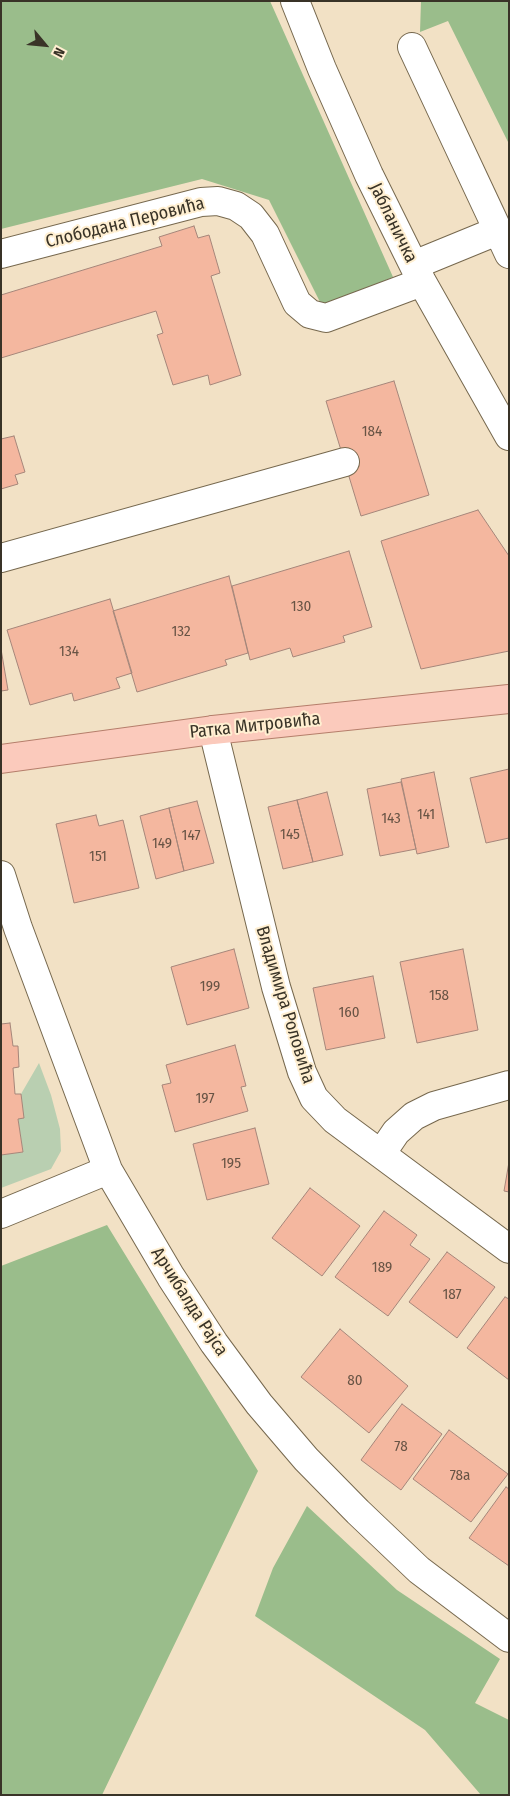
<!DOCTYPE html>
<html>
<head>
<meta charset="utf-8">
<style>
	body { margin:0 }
	#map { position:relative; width:510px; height:1796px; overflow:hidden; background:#f2e1c5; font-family:"Fira Sans Condensed",sans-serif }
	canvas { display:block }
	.frame { position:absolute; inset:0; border:2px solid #393327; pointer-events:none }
	.north { position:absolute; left:20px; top:20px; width:50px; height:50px; -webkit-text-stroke:4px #ffefd1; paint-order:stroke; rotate:118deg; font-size:14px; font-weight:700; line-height:20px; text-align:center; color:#393327 }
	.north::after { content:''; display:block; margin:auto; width:18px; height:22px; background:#393327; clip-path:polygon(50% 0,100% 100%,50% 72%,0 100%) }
</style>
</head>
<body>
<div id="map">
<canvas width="510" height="1796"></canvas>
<div class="frame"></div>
<div class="north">N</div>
</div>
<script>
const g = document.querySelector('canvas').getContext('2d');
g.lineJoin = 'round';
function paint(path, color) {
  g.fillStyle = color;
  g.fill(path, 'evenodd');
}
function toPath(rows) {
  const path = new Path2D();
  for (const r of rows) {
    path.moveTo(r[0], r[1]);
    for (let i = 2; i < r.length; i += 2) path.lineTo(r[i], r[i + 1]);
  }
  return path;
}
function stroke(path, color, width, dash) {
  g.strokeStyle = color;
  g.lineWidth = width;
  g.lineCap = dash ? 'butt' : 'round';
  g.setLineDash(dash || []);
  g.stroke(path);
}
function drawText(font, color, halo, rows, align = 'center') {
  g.font = font + ' "Fira Sans Condensed",sans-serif';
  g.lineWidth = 4;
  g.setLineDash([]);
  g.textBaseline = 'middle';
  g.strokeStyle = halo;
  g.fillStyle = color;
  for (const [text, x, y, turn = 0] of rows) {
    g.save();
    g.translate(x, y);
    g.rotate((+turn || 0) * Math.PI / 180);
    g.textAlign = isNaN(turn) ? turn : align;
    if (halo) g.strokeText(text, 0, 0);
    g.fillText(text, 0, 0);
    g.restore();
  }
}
const green = toPath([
	[39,1063,51,1095,60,1129,61,1151,51,1169,1,1188,1,1155,23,1152,18,1119,23,1118,21,1094]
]);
const forest = toPath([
	[1,1,270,1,393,277,323,308,269,200,202,179,1,229],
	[421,1,509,1,509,144,448,21,420,32],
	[107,1225,258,1471,102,1795,1,1795,1,1266],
	[307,1506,397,1590,500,1659,475,1703,509,1720,509,1795,481,1795,425,1730,255,1616,273,1568]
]);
const building = toPath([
	[194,226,198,238,209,235,220,273,211,276,241,375,210,385,208,375,173,385,157,335,163,333,156,311,1,358,1,295,162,246,159,237,194,226],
	[394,381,429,495,361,516,326,401,394,381],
	[14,436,25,472,15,475,18,484,1,489,1,439,14,436],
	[478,510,509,556,509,651,421,669,381,541,478,510],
	[349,551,372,627,343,636,345,642,293,657,290,648,250,660,232,586,349,551],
	[229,576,248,653,225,660,227,665,137,692,113,611,229,576],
	[110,599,132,673,116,678,120,688,74,701,72,693,30,705,7,630,110,599],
	[1,649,8,690,1,691,1,649],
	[509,769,509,838,486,843,470,778,509,769],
	[434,772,449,847,417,854,401,779,434,772],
	[401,782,416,849,380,856,367,789,401,782],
	[327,792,343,855,313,862,297,800,327,792],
	[297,800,313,862,283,869,268,807,297,800],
	[197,801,214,863,184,871,169,808,197,801],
	[169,808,184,871,156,879,140,816,169,808],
	[96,815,99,826,123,820,139,888,74,903,56,824,96,815],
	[234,949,249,1008,187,1025,171,967,234,949],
	[463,949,478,1030,417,1043,400,962,463,949],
	[373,976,385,1038,326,1050,313,988,373,976],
	[10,1023,13,1046,18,1046,19,1067,13,1068,15,1094,21,1094,24,1118,18,1119,23,1152,1,1155,1,1024,10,1023],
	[235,1045,246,1086,241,1087,248,1111,175,1132,162,1085,171,1083,166,1065,235,1045],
	[255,1128,269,1184,207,1200,193,1144,255,1128],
	[509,1162,509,1192,504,1191,509,1162],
	[310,1188,360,1226,322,1276,272,1238,310,1188],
	[384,1211,417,1235,410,1245,430,1259,388,1316,335,1277,384,1211],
	[447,1252,495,1287,457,1338,409,1302,447,1252],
	[505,1297,509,1299,509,1380,467,1348,505,1297],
	[340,1329,408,1386,369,1433,301,1377,340,1329],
	[402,1404,442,1434,401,1490,361,1460,402,1404],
	[449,1430,508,1474,471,1522,413,1479,449,1430],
	[506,1487,509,1489,509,1566,469,1538,506,1487]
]);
const minor = toPath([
	[295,1,322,69,369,175,422,282,509,436],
	[412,47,509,254],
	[1,254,201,202,218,201,236,206,251,216,265,234,297,303,310,314,326,318,422,282],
	[414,265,497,231],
	[1,558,345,462],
	[213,730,276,987,302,1072,314,1098,335,1120,509,1249],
	[1,875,18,928,108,1170,171,1277,214,1343,259,1404,306,1459,358,1512,419,1570,509,1638],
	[381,1154,396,1132,414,1116,434,1106,509,1085],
	[1,1214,108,1170]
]);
const major = toPath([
	[1,759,213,730,509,699]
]);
const numberNames = [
	["184",372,432],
	["130",301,607],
	["132",181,632],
	["134",69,652],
	["141",426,815],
	["143",391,819],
	["145",290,835],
	["147",191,836],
	["149",162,844],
	["151",98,857],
	["199",210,987],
	["158",439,996],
	["160",349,1013],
	["197",205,1099],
	["195",231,1164],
	["189",382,1268],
	["187",452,1295],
	["80",355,1381],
	["78",401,1447],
	["78a",460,1476]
];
const streetNames = [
	["Слободана Перовића",125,223,-14],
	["Јабланичка",393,223,64],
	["Ратка Митровића",255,726,-6],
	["Владимира Роловића",285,1005,73],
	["Арчибалда Рајса",189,1302,57]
];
paint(green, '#b9cfb1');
paint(forest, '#9abd8b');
paint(building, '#f4b79f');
stroke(building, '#a5867a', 1);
stroke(minor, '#76684e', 30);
stroke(major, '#b57e6b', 30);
stroke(minor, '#fff', 28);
stroke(major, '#fbcabc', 28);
drawText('15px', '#685445', null, numberNames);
drawText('18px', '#393327', '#ffefd1', streetNames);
</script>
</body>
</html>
